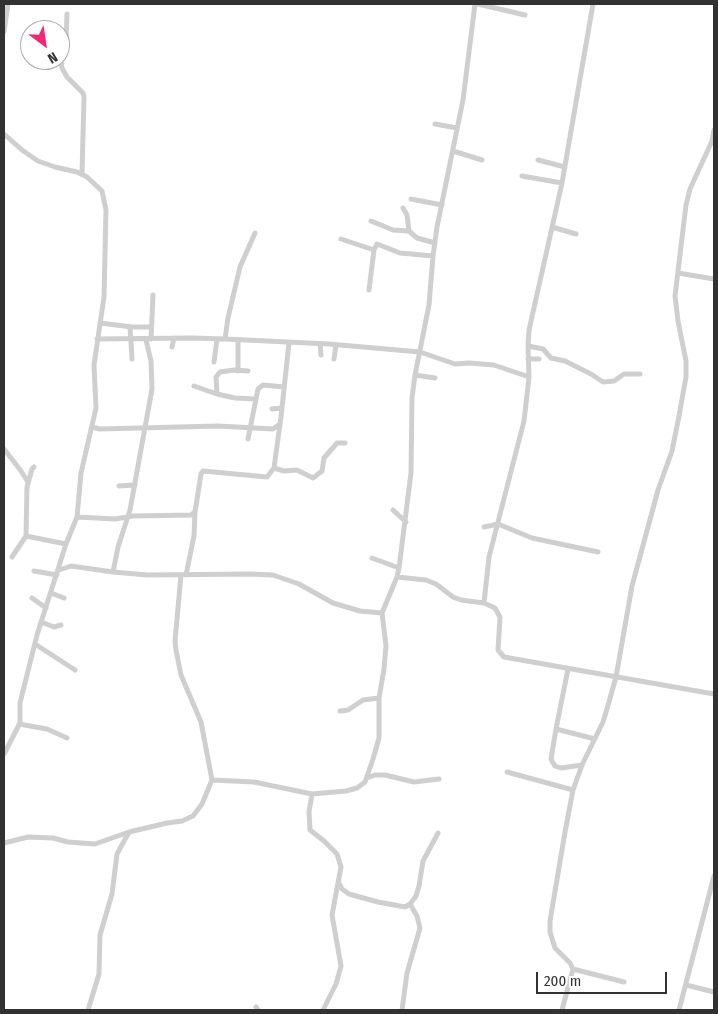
<!DOCTYPE html>
<html>
<head>
<meta charset="utf-8">
<style>
	body { margin:0 }
	#map { position:relative; width:718px; height:1014px; overflow:hidden; background:#fff; font-family:"Fira Sans Condensed",sans-serif }
	canvas { display:block }
	.frame { position:absolute; inset:0; border:5px solid #323232; pointer-events:none }
	.north { position:absolute; left:20px; top:20px; width:50px; height:50px; box-sizing:border-box; background:#fff; border:1px solid #adadad; border-radius:50%; rotate:149deg; font-size:14px; font-weight:700; line-height:20px; text-align:center; color:#323232 }
	.north::after { content:''; display:block; margin:auto; width:18px; height:22px; background:#f62772; clip-path:polygon(50% 0,100% 100%,50% 72%,0 100%) }
	.scale { position:absolute; left:536px; top:972px; width:131px; height:22px; box-sizing:border-box; border:2px solid #323232; border-top:0; padding-left:6px; font-size:15px; line-height:18px; white-space:nowrap; color:#323232; -webkit-text-stroke:4px #fff; paint-order:stroke }
</style>
</head>
<body>
<div id="map">
<canvas width="718" height="1014"></canvas>
<div class="frame"></div>
<div class="north">N</div>
<div class="scale">200 m</div>
</div>
<script>
const g = document.querySelector('canvas').getContext('2d');
g.lineJoin = 'round';
function toPath(rows) {
  const path = new Path2D();
  for (const r of rows) {
    path.moveTo(r[0], r[1]);
    for (let i = 2; i < r.length; i += 2) path.lineTo(r[i], r[i + 1]);
  }
  return path;
}
function stroke(path, color, width, dash) {
  g.strokeStyle = color;
  g.lineWidth = width;
  g.lineCap = dash ? 'butt' : 'round';
  g.setLineDash(dash || []);
  g.stroke(path);
}
const minor = toPath([
	[478,4,525,15],
	[593,4,562,183,529,330,528,346,529,377,524,421,489,557,484,603,495,608,500,617,498,650,504,657,714,694],
	[67,14,66,42,61,60,62,68,67,77,83,93,84,97,82,174],
	[4,32,8,4],
	[435,124,457,128],
	[4,134,22,150,38,161,55,167,77,172,87,177,102,191,106,210,104,297,94,365,96,408,81,473,77,517,66,544,37,635,20,703,20,723,4,754],
	[453,151,482,160],
	[538,160,565,167],
	[522,176,562,183],
	[411,199,442,205],
	[371,221,393,230,409,231,407,215,403,208],
	[552,227,576,234],
	[409,231,417,238,435,243],
	[341,239,374,250],
	[678,273,714,279],
	[369,290,374,250,377,244,400,253,433,256],
	[100,323,132,327,151,327],
	[130,327,132,359],
	[97,339,192,338,225,339,329,344,420,352,455,364,469,363,494,365,529,377],
	[151,339,153,295],
	[225,339,228,318,240,267,255,233],
	[238,340,238,371],
	[320,344,321,355],
	[528,346,543,349,551,358,565,361,591,374,603,382,614,381,624,374,640,374],
	[172,347,174,338],
	[334,359,336,345],
	[528,359,539,359],
	[214,362,217,339],
	[415,375,435,378],
	[194,386,217,394,235,398,256,399],
	[217,394,216,377,220,372,234,370,248,371],
	[272,409,282,408],
	[92,427,100,429,218,426,273,429,280,424],
	[248,439,258,389,263,385,284,387],
	[4,449,21,471,28,482],
	[34,467,32,469,27,487,26,536,66,544],
	[274,468,281,417,289,343],
	[119,486,135,485],
	[393,510,406,522],
	[77,517,115,519,133,516,191,515,195,512,201,474,203,471,267,477,274,468,284,471,297,470,313,478,322,471,324,458,337,443,345,443],
	[484,527,498,524,532,538,598,552],
	[12,557,26,536],
	[372,558,399,568],
	[59,570,71,566,113,572,147,575,250,574,273,575,299,584,333,603,360,611,382,613,397,577,399,568,411,473,412,398,415,375,429,305,433,256,437,227,463,100,475,4],
	[34,571,57,575],
	[113,572,118,547,130,510,152,389,151,361,146,340],
	[181,575,175,641,176,650,181,675,201,722,212,780],
	[186,575,194,536,195,512],
	[397,577,426,580,436,584,453,597,461,600,484,603],
	[51,593,64,598],
	[32,598,46,608],
	[41,622,54,627,61,625],
	[35,644,75,670],
	[568,669,556,729,595,739],
	[340,711,348,710,363,700,379,698],
	[19,724,47,729,67,738],
	[556,729,551,759,553,763,555,766,561,768,582,765],
	[507,772,573,790],
	[367,778,375,775,385,775,414,782,439,779],
	[312,794,309,812,310,830,324,841,337,854,341,867,332,915,341,966,336,984,323,1010],
	[4,843,28,837,53,838,68,842,95,844,129,832],
	[339,883,342,889,349,894,378,902,405,907,410,904,416,896,419,886,423,861,438,833],
	[624,982,573,969,570,963,555,948,550,932,550,921,565,832,573,790,582,765,603,722,609,702,616,677,632,586,658,490,672,451,679,416,686,377,686,361,678,321,675,296,686,205,690,189,712,141,714,130],
	[686,985,714,992],
	[256,1007,258,1010],
	[88,1010,99,974,100,935,112,894,117,854,129,832,167,823,182,821,193,816,202,804,212,780,254,782,312,794,346,791,357,788,365,782,373,759,379,738,379,698,384,669,386,646,382,613],
	[402,1010,407,973,420,928,417,916,410,904],
	[562,1010,573,969],
	[679,1010,714,876]
]);
stroke(minor, '#cfcfcf', 5);
</script>
</body>
</html>
